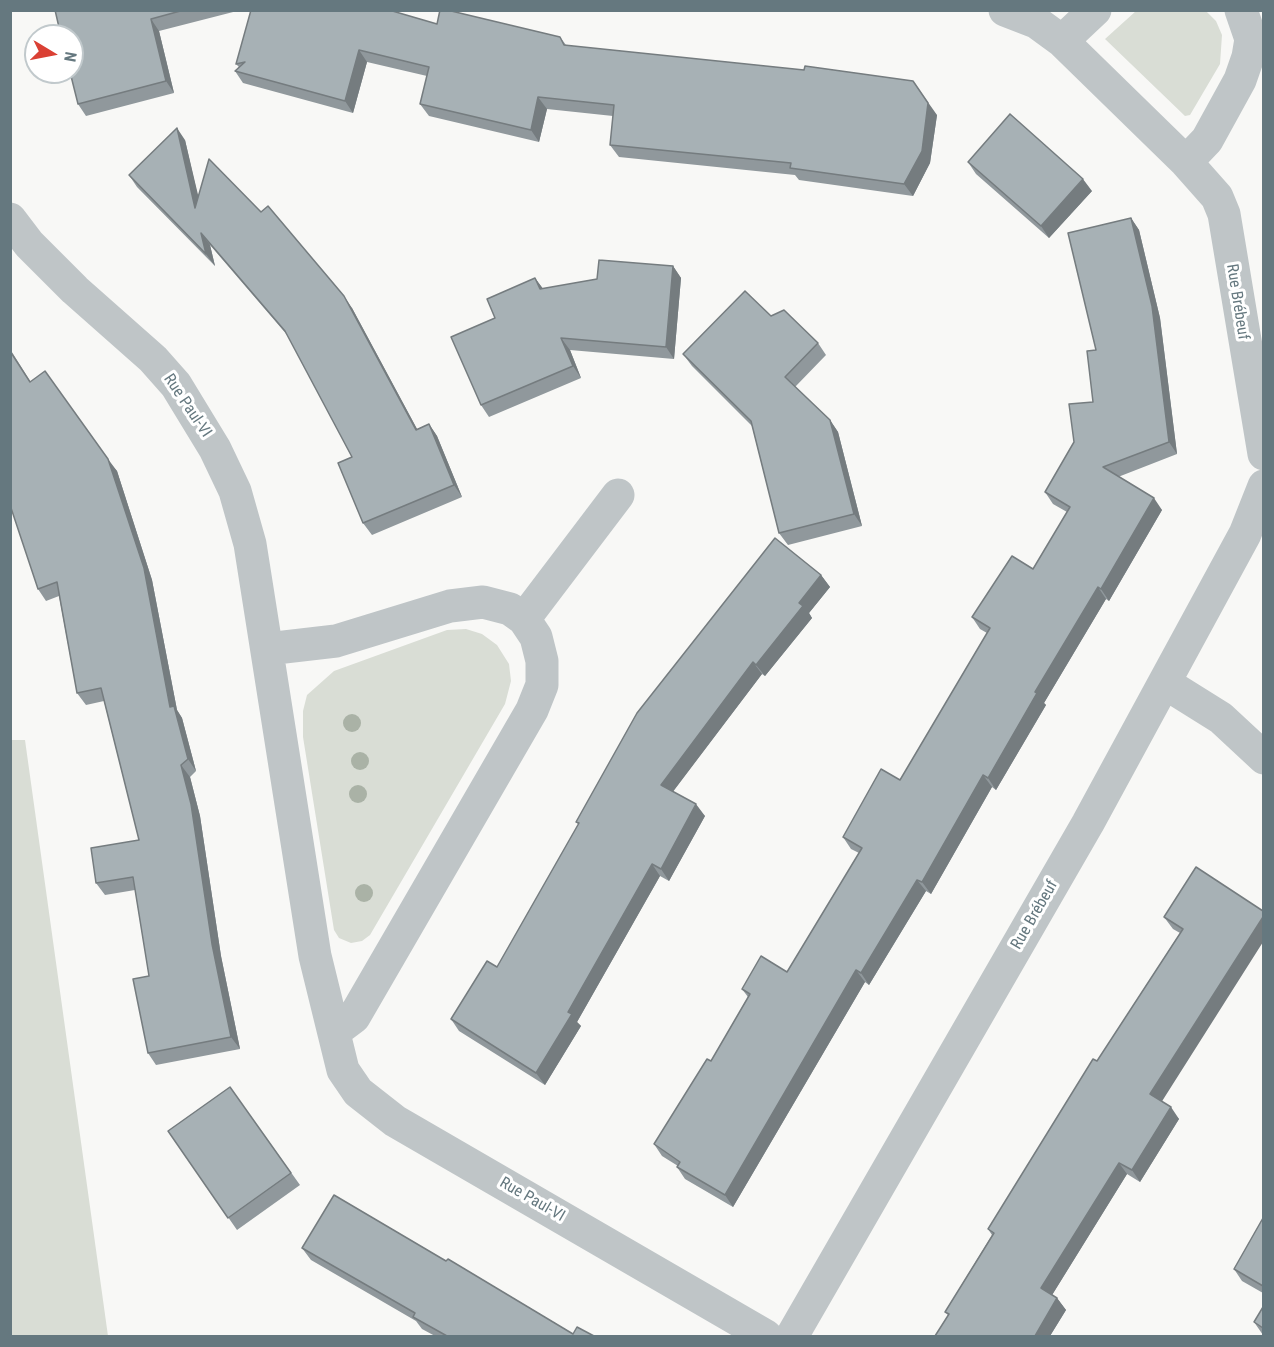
<!DOCTYPE html>
<html>
<head>
<meta charset="utf-8">
<style>
	body { margin:0 }
	#map { position:relative; width:1274px; height:1347px; overflow:hidden; background:#f8f8f6; font-family:"Roboto Condensed",sans-serif }
	canvas { display:block }
	.frame { position:absolute; inset:0; border:12px solid #65787f; pointer-events:none }
	.north { position:absolute; left:24px; top:24px; width:60px; height:60px; box-sizing:border-box; background:#fff; border:2px solid #c1c9cc; border-radius:50%; rotate:100deg; font-size:16px; font-weight:700; line-height:24px; text-align:center; color:#65787f }
	.north::after { content:''; display:block; margin:auto; width:21px; height:27px; background:#da4034; clip-path:polygon(50% 0,100% 100%,50% 72%,0 100%) }
</style>
</head>
<body>
<div id="map">
<canvas width="1274" height="1347"></canvas>
<div class="frame"></div>
<div class="north">N</div>
</div>
<script>
const g = document.querySelector('canvas').getContext('2d');
g.lineJoin = 'round';
function paint(path, color) {
  g.fillStyle = color;
  g.fill(path, 'evenodd');
}
function toPath(rows) {
  const path = new Path2D();
  for (const r of rows) {
    path.moveTo(r[0], r[1]);
    for (let i = 2; i < r.length; i += 2) path.lineTo(r[i], r[i + 1]);
  }
  return path;
}
function stroke(path, color, width, dash) {
  g.strokeStyle = color;
  g.lineWidth = width;
  g.lineCap = dash ? 'butt' : 'round';
  g.setLineDash(dash || []);
  g.stroke(path);
}
function drawText(font, color, halo, rows, align = 'center') {
  g.font = font + ' "Roboto Condensed",sans-serif';
  g.lineWidth = 6;
  g.setLineDash([]);
  g.textBaseline = 'middle';
  g.strokeStyle = halo;
  g.fillStyle = color;
  for (const [text, x, y, turn = 0] of rows) {
    g.save();
    g.translate(x, y);
    g.rotate((+turn || 0) * Math.PI / 180);
    g.textAlign = isNaN(turn) ? turn : align;
    if (halo) g.strokeText(text, 0, 0);
    g.fillText(text, 0, 0);
    g.restore();
  }
}
const green = toPath([
	[1136,11,1206,11,1216,21,1222,35,1220,64,1190,115,1185,116,1105,39],
	[466,629,482,634,497,645,509,664,511,681,505,704,370,935,362,941,351,943,339,938,334,930,303,737,303,711,307,695,334,671,447,630],
	[10,740,25,740,108,1336,11,1336]
]);
const minor = toPath([
	[1005,10,1036,22,1062,41,1186,162,1217,197,1224,214,1264,454],
	[1062,41,1095,10],
	[1186,162,1207,140,1240,80,1248,57,1251,39,1241,10],
	[10,219,29,244,75,290,153,359,176,385,215,449,235,491,250,544,315,956,343,1070,358,1092,395,1121,766,1336],
	[524,619,618,495],
	[267,649,336,641,450,606,483,602,510,609,524,619,536,637,542,661,542,685,532,710,354,1017,334,1032],
	[1165,683,1221,718,1264,758],
	[792,1336,1088,823,1245,534,1264,486]
]);
const trees = [
	[352,723],
	[360,761],
	[358,794],
	[364,893]
];
const wall = toPath([
	[55,10,241,10,159,31,174,93,86,116,78,104],
	[437,24,560,37,566,45,937,115,930,163,913,196,799,180,795,175,619,157,610,145,613,116,547,109,539,142,429,116,420,104,427,76,367,62,353,113,243,83,235,71,239,67,236,64],
	[185,140,198,197,352,308,417,429,429,424,437,436,462,497,372,535,363,523,352,457,288,336,210,245,215,266,137,187,129,175],
	[968,162,1092,191,1049,238,976,174],
	[1131,218,1139,230,1160,318,1177,454,1118,477,1162,510,1109,601,1106,599,1044,703,1046,705,996,790,992,787,931,894,926,891,869,985,865,982,733,1207,685,1179,677,1167,678,1166,662,1156,654,1144,711,1061,748,997,742,989,787,972,859,853,851,849,843,837,900,780,987,633,980,629,972,617,1033,569,1067,512,1053,504,1045,492,1074,442,1093,402,1096,350],
	[673,266,681,278,674,359,570,350,581,378,489,417,481,405,495,318,535,278,543,289],
	[771,316,818,343,826,355,795,387,830,420,838,432,862,526,788,545,779,533,752,426,692,366,683,354],
	[10,349,30,381,117,471,152,580,177,710,182,718,196,771,190,777,200,816,221,956,240,1049,156,1065,148,1053,149,976,135,890,105,895,96,883,139,840,104,701,86,705,77,693,59,596,46,601,38,589,10,505],
	[821,575,830,587,809,613,812,618,765,676,762,674,673,791,705,816,669,881,660,876,577,1022,581,1026,545,1085,459,1031,451,1019,497,967,579,825,576,822],
	[1196,867,1162,1101,1179,1119,1140,1182,1127,1174,1052,1295,1057,1298,1066,1310,1050,1336,935,1336,948,1315,945,1312,992,1235,988,1229,1180,933,1173,929,1164,917],
	[230,1087,300,1185,237,1230,168,1131],
	[1263,1218,1263,1293,1242,1281,1234,1269],
	[302,1248,446,1261,573,1334,594,1336,435,1336,422,1329,416,1321,311,1260],
	[1263,1307,1263,1335,1254,1322]
]);
const shadedWall = toPath([
	[151,19,159,31,174,93,166,81],
	[359,50,367,62,353,113,345,101],
	[913,81,937,115,930,163,913,196,904,184],
	[538,97,547,109,539,142,531,130],
	[177,128,185,140,204,220,195,208],
	[1083,179,1092,191,1049,238,1041,226],
	[1131,218,1139,230,1160,318,1177,454,1169,442],
	[201,233,210,245,215,266,206,254],
	[673,266,681,278,674,359,666,347],
	[535,278,544,290,540,289],
	[344,296,352,308,424,442,416,430],
	[561,338,570,350,581,378,573,366],
	[830,420,838,432,862,526,854,514],
	[429,424,437,436,462,497,454,485],
	[108,459,117,471,152,580,177,710,182,718,196,771,188,759,170,707],
	[1154,498,1162,510,1109,601,1101,589],
	[821,575,830,587,809,613,812,618,765,676,756,665,799,603],
	[1098,587,1106,599,1044,703,1046,705,996,790,988,778,1035,692],
	[753,662,762,674,669,797,661,785],
	[181,765,190,777,200,816,221,956,240,1049,231,1037,212,944],
	[983,775,992,787,931,894,922,882],
	[696,804,705,816,669,881,661,869],
	[652,864,660,876,577,1022,581,1026,545,1085,536,1073,568,1012],
	[917,880,926,891,869,985,861,973],
	[1263,917,1263,942,1159,1106,1150,1094],
	[856,970,865,982,733,1207,725,1195],
	[1171,1107,1179,1119,1140,1182,1132,1170],
	[1119,1163,1127,1174,1049,1300,1041,1288],
	[1057,1298,1066,1310,1050,1336,1035,1336]
]);
const building = toPath([
	[55,10,184,10,151,19,166,81,78,104,70,72,72,72,72,36,61,36,55,10],
	[251,10,389,10,437,24,440,10,447,10,560,37,564,45,804,70,805,66,913,81,928,103,922,151,904,184,790,168,791,163,610,145,614,105,538,97,531,130,420,104,429,67,359,50,345,101,235,71,245,62,236,64,251,10],
	[1010,114,1083,179,1041,226,968,162,1010,114],
	[177,128,195,208,209,159,261,212,268,206,344,296,416,430,429,424,454,485,363,523,338,463,352,457,285,331,201,233,206,254,129,175,177,128],
	[1131,218,1152,306,1169,442,1103,467,1154,498,1101,589,1098,587,1035,692,1037,693,988,778,983,775,922,882,917,880,861,973,856,970,725,1195,677,1167,680,1162,654,1144,707,1059,711,1061,750,994,742,989,761,956,787,972,862,848,843,837,881,769,900,780,990,628,972,617,1012,556,1033,569,1070,507,1045,492,1074,442,1069,404,1093,402,1087,351,1096,350,1068,233,1131,218],
	[599,260,673,266,666,347,561,338,573,366,481,405,451,337,495,318,487,299,535,278,540,289,597,279,599,260],
	[745,291,771,316,784,310,818,343,785,377,830,420,854,514,779,533,751,421,683,354,745,291],
	[10,351,30,382,45,371,108,459,144,568,170,707,174,706,188,759,181,765,191,804,212,944,231,1037,148,1053,133,979,149,976,133,877,96,883,91,848,139,840,101,688,77,693,57,582,38,589,10,505,10,351],
	[775,538,821,575,799,603,803,606,756,665,753,662,661,785,696,804,661,869,652,864,568,1012,572,1014,536,1073,451,1019,487,961,497,967,579,823,576,822,637,713,775,538],
	[1196,867,1263,911,1263,917,1150,1094,1171,1107,1132,1170,1119,1163,1041,1288,1057,1298,1035,1336,935,1336,949,1314,945,1312,994,1233,988,1229,1093,1059,1097,1061,1183,929,1164,917,1196,867],
	[230,1087,291,1173,228,1218,168,1131,230,1087],
	[334,1195,446,1261,448,1259,573,1334,577,1327,594,1336,447,1336,413,1317,415,1313,302,1248,334,1195],
	[1263,1218,1263,1286,1234,1269,1263,1218],
	[1263,1307,1263,1328,1254,1322,1263,1307]
]);
const streetNames = [
	["Rue Brébeuf",1237,302,81],
	["Rue Paul-VI",187,406,56],
	["Rue Brébeuf",1035,915,-60],
	["Rue Paul-VI",532,1200,30]
];
paint(green, '#d9ddd5');
stroke(minor, '#bfc5c7', 33);
g.fillStyle = '#aab2a6';
for (const [x, y] of trees) {
  g.beginPath();
  g.arc(x, y, 9, 0, 2 * Math.PI);
  g.fill();
}
paint(wall, '#90989c');
paint(shadedWall, '#757c7f');
paint(building, '#a7b1b5');
stroke(building, '#757c7f', 1.5);
drawText('16px', '#65787f', '#fff', streetNames);
</script>
</body>
</html>
